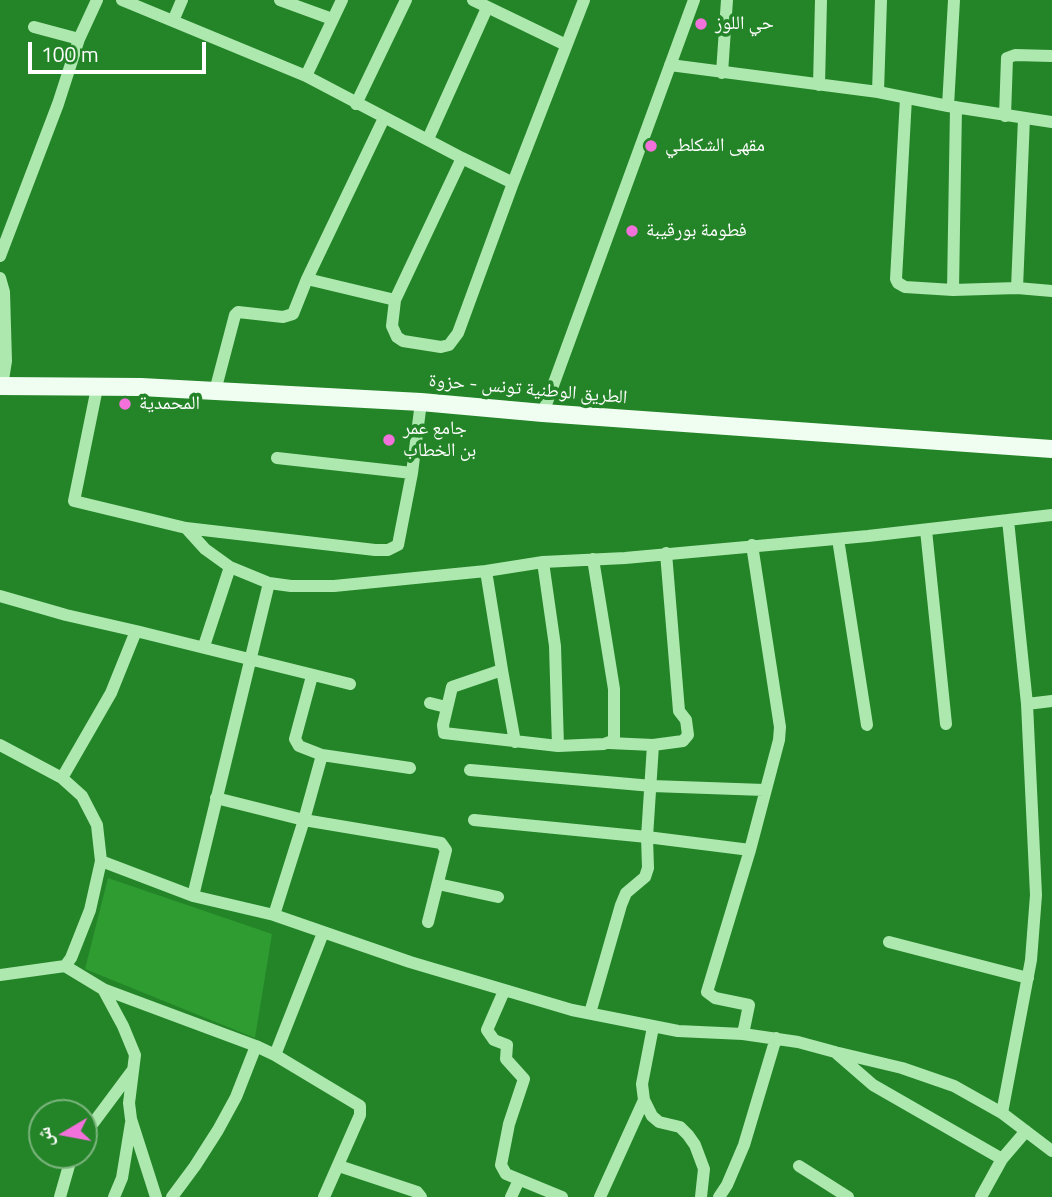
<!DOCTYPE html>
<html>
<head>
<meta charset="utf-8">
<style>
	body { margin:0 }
	#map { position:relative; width:1052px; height:1197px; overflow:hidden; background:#248428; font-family:"Titillium Web","Noto Naskh Arabic",sans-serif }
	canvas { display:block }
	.north { position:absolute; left:28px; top:1099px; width:70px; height:70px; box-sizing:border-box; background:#248428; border:2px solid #7cb57e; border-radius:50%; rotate:260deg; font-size:19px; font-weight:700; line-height:28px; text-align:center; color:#fff }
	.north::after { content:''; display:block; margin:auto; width:24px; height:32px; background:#f271da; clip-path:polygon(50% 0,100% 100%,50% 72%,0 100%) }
	.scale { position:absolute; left:28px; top:42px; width:178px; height:32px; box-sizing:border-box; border:4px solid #fff; border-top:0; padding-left:9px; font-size:21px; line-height:24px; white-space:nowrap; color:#fff; -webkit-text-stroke:5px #248428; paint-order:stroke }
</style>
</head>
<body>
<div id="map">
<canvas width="1052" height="1197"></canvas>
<div class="north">ش</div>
<div class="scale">100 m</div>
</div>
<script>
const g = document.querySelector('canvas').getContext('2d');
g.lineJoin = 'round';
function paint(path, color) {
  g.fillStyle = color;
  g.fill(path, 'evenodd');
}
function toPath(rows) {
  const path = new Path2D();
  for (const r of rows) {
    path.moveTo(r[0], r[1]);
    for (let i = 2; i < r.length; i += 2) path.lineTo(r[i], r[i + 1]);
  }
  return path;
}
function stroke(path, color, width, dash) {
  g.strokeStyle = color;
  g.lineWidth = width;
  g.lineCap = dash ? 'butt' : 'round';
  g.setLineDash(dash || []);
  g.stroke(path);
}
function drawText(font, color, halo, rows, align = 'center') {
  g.font = font + ' "Titillium Web","Noto Naskh Arabic",sans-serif';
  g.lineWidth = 7;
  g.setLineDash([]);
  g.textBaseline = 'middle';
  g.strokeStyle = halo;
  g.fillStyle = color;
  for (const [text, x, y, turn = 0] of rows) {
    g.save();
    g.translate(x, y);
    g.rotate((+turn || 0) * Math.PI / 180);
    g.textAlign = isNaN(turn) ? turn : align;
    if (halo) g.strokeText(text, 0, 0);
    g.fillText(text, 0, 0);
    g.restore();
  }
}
const green = toPath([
	[108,878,272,934,255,1038,85,969]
]);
const minor = toPath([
	[122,0,306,76,342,0],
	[280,0,332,19],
	[473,0,566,45],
	[173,21,182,0],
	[34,27,79,39],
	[670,65,878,92,948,106,1052,122],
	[722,73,727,0],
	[819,85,821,0],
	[878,92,881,0],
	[906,98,896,279,898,283,905,287,953,290,1017,288,1052,291],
	[356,104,406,0],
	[948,106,954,0],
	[1005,116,1007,58,1015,55,1052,56],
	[428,139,487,8],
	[513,183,584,0],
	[0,256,58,104,79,39,97,0],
	[0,278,4,292,6,361,2,386],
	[307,279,384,118],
	[1017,288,1024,118],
	[953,290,956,107],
	[395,300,462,158],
	[97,388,74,501,186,528,205,549,230,567,269,583,291,586,334,586,486,571,543,562,625,558,868,536,1052,515],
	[215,391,235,315,238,312,283,317,293,314,307,279,395,300,392,326,397,337,403,341,441,347,449,345,458,333,513,183,462,158,306,76],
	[543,413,694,0],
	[277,458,412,473],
	[1008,520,1027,704,1052,701],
	[186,528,375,550,388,550,398,545,412,473,421,402],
	[926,530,946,724],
	[838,539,867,725],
	[666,553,679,711,686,720,688,735,683,741,653,745,647,837,750,850],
	[543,562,555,646,558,746],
	[486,571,502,670,452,687,443,725,444,733,558,746,604,744,612,741,614,738,614,689,593,559],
	[0,596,66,615,136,631],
	[204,646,230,567],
	[502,670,515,742],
	[430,703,446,707],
	[609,743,653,745],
	[0,745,62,778,82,796,97,825,101,861,90,910,71,958,65,966,0,975],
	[322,755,410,768],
	[470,770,652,786,764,790],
	[62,778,111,693,136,631,350,684],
	[216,798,304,820,441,843,446,850,428,922],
	[474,820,647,837,648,868,645,877,626,893,621,905,590,1013],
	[101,861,193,896,274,915,410,962,572,1010,678,1031,743,1034,798,1042,835,1052,873,1085,1002,1159,981,1197],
	[438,884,498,897],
	[193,896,269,583],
	[274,915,304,820,322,755,299,746,295,739,312,676],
	[889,942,1028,978],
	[65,966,103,989,123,1026,135,1055,129,1103,131,1119,156,1197],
	[103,989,256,1046,275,1055,323,933],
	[504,991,487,1030,494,1040,507,1045,506,1059,524,1079,509,1124,501,1165,506,1174,562,1197],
	[653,1027,642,1084,644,1100,652,1116,659,1122,680,1127,688,1135,695,1145,704,1169,701,1197],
	[743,1034,749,1005,715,998,707,992,750,850,779,740,780,727,752,545],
	[839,1053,902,1068,954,1086,1002,1113,1052,1151],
	[275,1055,360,1106,360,1115,324,1197],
	[1002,1113,1031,960,1036,895,1027,704],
	[84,1132,94,1122,132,1071],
	[1002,1159,1026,1131],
	[339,1166,417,1192,421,1197],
	[799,1166,848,1197],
	[60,1197,72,1155],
	[114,1197,122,1178,131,1123],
	[172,1197,195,1166,218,1130,236,1097,256,1046],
	[511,1197,519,1180],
	[600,1197,644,1100],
	[719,1197,727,1185,744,1145,776,1038]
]);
const major = toPath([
	[0,386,141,387,421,402,543,413,1052,449]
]);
const markers = [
	[701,24,7,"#f271da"],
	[651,146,7,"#f271da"],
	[632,231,7,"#f271da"],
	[125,404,7,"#f271da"],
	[389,440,7,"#f271da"]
];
const poiNames = [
	["حي اللوز",715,24],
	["مقهى الشكلطي",665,146],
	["فطومة بورقيبة",646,231],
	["المحمدية",139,404],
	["جامع عمر",403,429],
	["بن الخطاب",403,451]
];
const streetNames = [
	["الطريق الوطنية تونس - حزوة",528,390,5]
];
paint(green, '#2e9c31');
stroke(minor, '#ade8af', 12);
stroke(major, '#f0fef1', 18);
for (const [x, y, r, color] of markers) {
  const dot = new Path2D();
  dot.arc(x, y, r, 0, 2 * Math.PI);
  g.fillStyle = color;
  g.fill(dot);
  stroke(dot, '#248428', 2.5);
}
drawText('19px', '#fff', '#248428', poiNames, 'left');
drawText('19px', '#fff', '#248428', streetNames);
</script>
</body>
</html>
